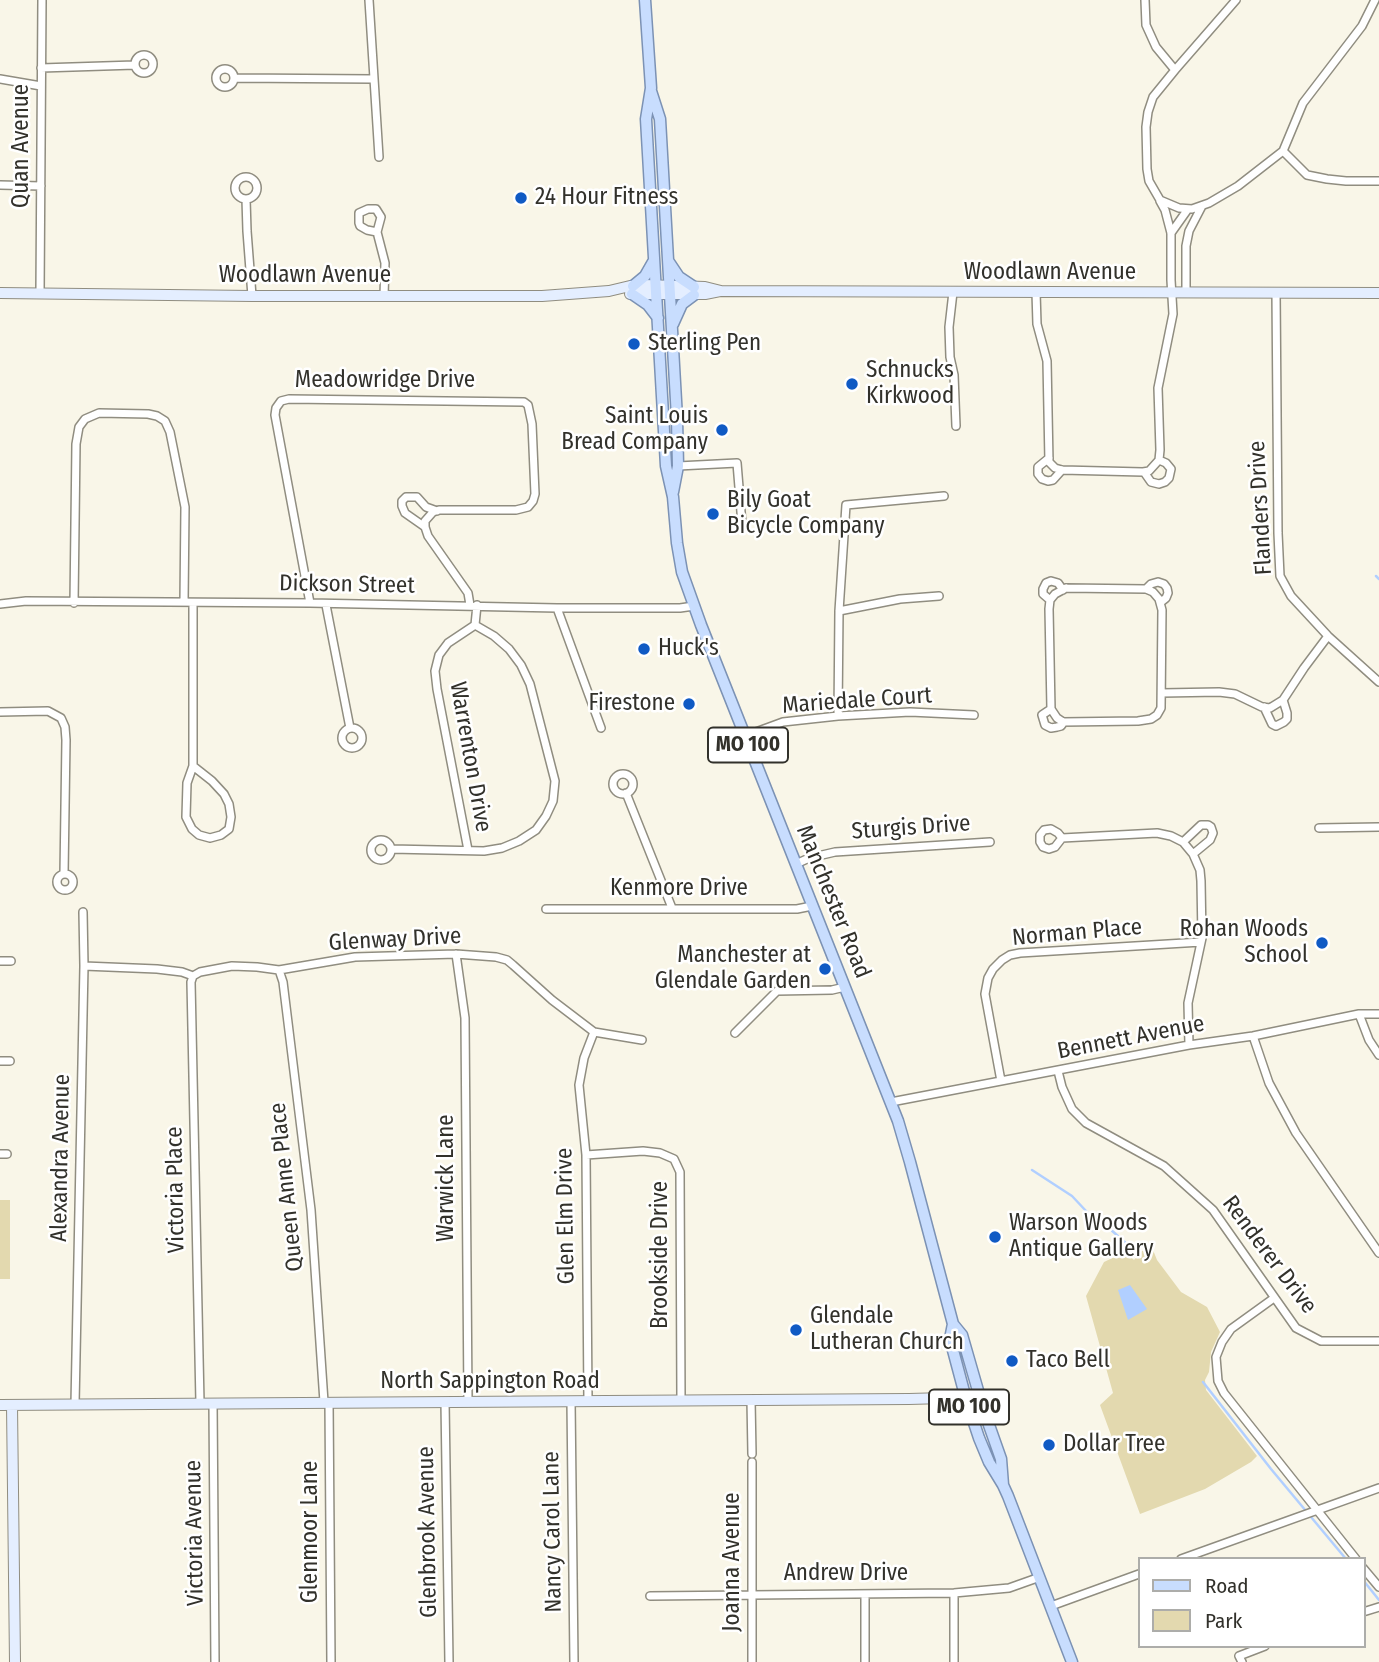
<!DOCTYPE html>
<html>
<head>
<meta charset="utf-8">
<style>
	body { margin:0 }
	#map { position:relative; width:1379px; height:1662px; overflow:hidden; background:#f9f6e8; font-family:"Fira Sans Condensed",sans-serif }
	canvas { display:block }
	.legend { position:absolute; left:1138px; top:1557px; width:228px; height:91px; box-sizing:border-box; background:#fff; border:2px solid #adadaa; margin:0; padding:9px 12px; list-style:none; font-size:21px; color:#32312b }
	.legend li { display:flex; align-items:center; gap:14px; height:35px }
	.legend b { width:35px; border:2px solid #adadaa }
</style>
</head>
<body>
<div id="map">
<canvas width="1379" height="1662"></canvas>
<ul class="legend">
<li><b style="height:9px;background:#c8ddfe"></b>Road</li>
<li><b style="height:19px;background:#e3d9af"></b>Park</li>
</ul>
</div>
<script>
const g = document.querySelector('canvas').getContext('2d');
g.lineJoin = 'round';
function paint(path, color) {
  g.fillStyle = color;
  g.fill(path, 'evenodd');
}
function toPath(rows) {
  const path = new Path2D();
  for (const r of rows) {
    if (r.length === 3) {
      path.moveTo(r[0] + r[2], r[1]);
      path.arc(r[0], r[1], r[2], 0, 2 * Math.PI);
      continue;
    }
    path.moveTo(r[0], r[1]);
    for (let i = 2; i < r.length; i += 2) path.lineTo(r[i], r[i + 1]);
  }
  return path;
}
function stroke(path, color, width, dash) {
  g.strokeStyle = color;
  g.lineWidth = width;
  g.lineCap = dash ? 'butt' : 'round';
  g.setLineDash(dash || []);
  g.stroke(path);
}
function drawText(font, color, halo, rows, align = 'center') {
  g.font = font + ' "Fira Sans Condensed",sans-serif';
  g.lineWidth = 5;
  g.setLineDash([]);
  g.textBaseline = 'middle';
  g.strokeStyle = halo;
  g.fillStyle = color;
  for (const [text, x, y, turn = 0] of rows) {
    g.save();
    g.translate(x, y);
    g.rotate((+turn || 0) * Math.PI / 180);
    g.textAlign = isNaN(turn) ? turn : align;
    if (halo) g.strokeText(text, 0, 0);
    g.fillText(text, 0, 0);
    g.restore();
  }
}
const green = toPath([
	[0,1200,10,1200,10,1279,0,1279],
	[1153,1250,1157,1260,1181,1292,1207,1307,1220,1332,1211,1352,1209,1372,1205,1380,1206,1390,1257,1456,1251,1462,1205,1489,1140,1514,1100,1405,1113,1393,1086,1296,1104,1262,1125,1252,1134,1260,1142,1251]
]);
const water = toPath([
	[1130,1285,1147,1309,1128,1320,1118,1290]
]);
const stream = toPath([
	[1376,576,1379,579],
	[1032,1170,1072,1196,1087,1212,1101,1221,1137,1253],
	[1203,1382,1271,1469,1346,1559],
	[1363,1580,1379,1600]
]);
const street = toPath([
	[369,0,379,157],
	[1145,0,1146,25,1156,47,1175,70],
	[1236,0,1175,70,1153,97,1148,112,1146,127,1147,169,1149,181,1160,200,1179,208,1192,209,1209,203,1238,186,1283,151,1303,103,1362,26,1375,0],
	[144,64,9],
	[41,68,135,65],
	[225,78,9],
	[234,78,373,79],
	[0,79,41,86],
	[1283,151,1307,175,1327,179,1346,181,1379,181],
	[246,188,11],
	[0,185,41,186],
	[246,199,247,231,252,296],
	[377,232,367,230,360,226,359,223,359,213,368,209,376,209,381,217,377,232,385,263,384,296],
	[1171,233,1188,209],
	[953,292,949,327,950,357,954,375,956,426],
	[1036,292,1037,324,1047,361,1049,462,1055,468,1062,470,1143,472,1149,471,1159,460,1160,450,1158,388,1173,314,1171,280,1171,233,1165,210,1160,201],
	[1186,292,1186,246,1189,231,1202,206],
	[1276,292,1278,533,1280,576,1291,596,1328,636,1379,682],
	[40,293,42,0],
	[1049,458,1038,467,1038,474,1042,479,1048,481,1053,480,1062,470],
	[678,466,737,463,742,524],
	[1144,472,1151,482,1159,484,1165,482,1169,478,1171,469,1166,463,1159,460],
	[425,527,405,513,402,506,402,501,406,497,417,497,426,507,437,511],
	[1066,588,1146,589,1153,592,1159,599,1162,610,1161,708,1157,715,1151,719,1138,721,1063,722,1057,718,1051,709,1049,609,1050,600,1055,594,1066,588],
	[1146,589,1151,584,1158,582,1164,584,1167,588,1168,593,1166,598,1161,602],
	[1050,600,1043,594,1043,589,1046,583,1051,581,1058,583,1063,590],
	[74,603,76,444,79,427,85,419,99,413,148,414,157,416,165,421,170,432,185,507,184,602],
	[193,603,193,766],
	[310,603,275,415,276,408,281,401,289,399,524,402,528,405,532,424,535,494,533,501,528,507,516,510,439,510,433,512,425,521,425,527,428,536,468,593,470,605],
	[0,604,26,601,310,603,557,608,680,608,694,606],
	[326,605,350,728],
	[557,608,601,728],
	[839,611,900,599,939,596],
	[475,625,477,605],
	[1162,693,1219,692,1235,694,1262,707,1270,708,1283,700,1304,668,1328,636],
	[1264,707,1272,724,1276,726,1284,722,1287,719,1287,713,1283,700],
	[1051,709,1042,715,1045,725,1051,728,1057,727,1061,726,1064,722],
	[0,712,48,711,61,718,65,727,66,740,64,874],
	[838,716,839,611,846,505,944,496],
	[352,738,10],
	[745,736,783,722,838,716,910,712,974,715],
	[193,766,212,781,224,794,229,804,231,817,229,829,221,835,210,838,199,835,192,829,186,817,187,783,193,766],
	[623,784,10],
	[626,793,672,908],
	[1319,828,1379,827],
	[1062,838,1058,833,1051,829,1044,830,1040,835,1040,842,1043,847,1049,849,1055,847,1062,838,1157,833,1171,836,1183,842,1193,854,1200,870,1201,881,1202,938,1188,1003,1189,1045],
	[381,850,10],
	[1183,842,1201,825,1208,825,1211,827,1213,833,1210,840,1193,854],
	[391,849,484,851,502,848,519,841,536,830,546,816,553,801,555,781,530,684,521,665,509,649,494,636,475,625],
	[468,850,437,689,435,671,439,655,448,643,475,625],
	[796,864,809,858,835,852,990,842],
	[65,882,8],
	[546,909,797,909,812,906],
	[456,954,465,1018,468,1402],
	[0,961,11,961],
	[84,966,157,969,182,972,193,976,200,972,232,966,257,967,279,970,355,957,456,954,496,957,507,960,513,965,552,1000,594,1032,642,1040],
	[279,970,283,982,311,1210,324,1402],
	[193,976,191,982,200,1403],
	[1359,1014,1369,1040,1379,1055],
	[735,1033,777,991,832,990,845,987],
	[1253,1036,1269,1083,1296,1133,1379,1253],
	[0,1061,10,1061],
	[1058,1071,1062,1087,1072,1109,1086,1123,1164,1166,1213,1210,1296,1328,1321,1341,1379,1341],
	[1001,1081,985,994,988,978,993,969,1002,960,1010,955,1020,953,1201,942],
	[891,1102,1189,1045,1253,1036,1359,1014,1379,1014],
	[0,1154,7,1154],
	[586,1155,643,1151,660,1153,674,1159,680,1172,681,1400],
	[1274,1298,1231,1329,1222,1342,1216,1357,1218,1381,1224,1393,1356,1559],
	[751,1400,752,1454],
	[571,1401,574,1662],
	[588,1401,586,1155,579,1085,584,1058,594,1032],
	[329,1402,331,1662],
	[445,1402,449,1662],
	[213,1403,215,1662],
	[75,1404,84,966,83,912],
	[752,1462,752,1662],
	[1181,1559,1379,1488],
	[1363,1568,1379,1587],
	[954,1593,954,1662],
	[865,1594,865,1662],
	[650,1596,954,1593,1009,1588,1040,1577],
	[1051,1606,1139,1574],
	[1363,1612,1379,1607],
	[1242,1662,1239,1656,1265,1646]
]);
const secondary = toPath([
	[0,293,252,296,542,296,609,291,630,286,644,285,705,287,721,291,1379,293],
	[630,294,705,294,720,291],
	[0,1405,909,1399,980,1397],
	[12,1405,15,1662]
]);
const primary = toPath([
	[645,0,651,88,646,119,666,466,673,497,677,543,682,572,701,625,898,1121,910,1162,953,1324,962,1335,983,1408,1001,1459,1003,1485],
	[651,91,660,119,677,418,678,466,673,492],
	[669,262,679,277,694,287],
	[633,286,645,276,653,262],
	[632,294,648,305,658,318],
	[673,324,682,304,694,295],
	[953,1324,950,1339,966,1399,979,1438,989,1462,1003,1485,1008,1496,1072,1662]
]);
const markers = [
	[521,198,7,"#105ac4"],
	[634,344,7,"#105ac4"],
	[852,384,7,"#105ac4"],
	[722,430,7,"#105ac4"],
	[713,514,7,"#105ac4"],
	[644,649,7,"#105ac4"],
	[689,704,7,"#105ac4"],
	[1322,943,7,"#105ac4"],
	[825,969,7,"#105ac4"],
	[995,1237,7,"#105ac4"],
	[796,1330,7,"#105ac4"],
	[1012,1361,7,"#105ac4"],
	[1049,1445,7,"#105ac4"]
];
const shields = [
	[748,745,80],
	[969,1407,80]
];
const shieldNames = [
	["MO 100",748,745],
	["MO 100",969,1407]
];
const streetNames = [
	["Quan Avenue",22,146,-90],
	["Woodlawn Avenue",1050,273],
	["Woodlawn Avenue",305,276],
	["Meadowridge Drive",385,381],
	["Flanders Drive",1261,508,-93],
	["Dickson Street",347,585,1],
	["Mariedale Court",857,701,-4],
	["Warrenton Drive",470,757,80],
	["Sturgis Drive",911,828,-4],
	["Kenmore Drive",679,889],
	["Manchester Road",833,902,68],
	["Norman Place",1077,933,-5],
	["Glenway Drive",395,940,-3],
	["Bennett Avenue",1131,1038,-11],
	["Alexandra Avenue",61,1158,-89],
	["Warwick Lane",447,1178,-90],
	["Queen Anne Place",287,1187,-96],
	["Victoria Place",176,1190,-91],
	["Glen Elm Drive",566,1216,-91],
	["Brookside Drive",661,1255,-90],
	["Renderer Drive",1269,1255,53],
	["North Sappington Road",490,1382],
	["Glenmoor Lane",311,1532,-90],
	["Glenbrook Avenue",428,1532,-91],
	["Nancy Carol Lane",553,1532,-91],
	["Victoria Avenue",195,1533,-91],
	["Joanna Avenue",733,1562,-90],
	["Andrew Drive",846,1574]
];
const poiNames = [
	["24 Hour Fitness",535,198],
	["Sterling Pen",648,344],
	["Schnucks",866,371],
	["Kirkwood",866,397],
	["Saint Louis",708,417,"right"],
	["Bread Company",708,443,"right"],
	["Bily Goat",727,501],
	["Bicycle Company",727,527],
	["Huck's",658,649],
	["Firestone",675,704,"right"],
	["Rohan Woods",1308,930,"right"],
	["School",1308,956,"right"],
	["Manchester at",811,956,"right"],
	["Glendale Garden",811,982,"right"],
	["Warson Woods",1009,1224],
	["Antique Gallery",1009,1250],
	["Glendale",810,1317],
	["Lutheran Church",810,1343],
	["Taco Bell",1026,1361],
	["Dollar Tree",1063,1445]
];
paint(green, '#e3d9af');
paint(water, '#b1cfff');
stroke(stream, '#b1cfff', 2.5);
stroke(street, '#908d80', 10);
stroke(secondary, '#908d80', 12);
stroke(primary, '#7c92b4', 13);
stroke(street, '#fff', 7);
stroke(secondary, '#e4eeff', 10);
stroke(primary, '#c8ddfe', 10);
for (const [x, y, r, color] of markers) {
  const dot = new Path2D();
  dot.arc(x, y, r, 0, 2 * Math.PI);
  g.fillStyle = color;
  g.fill(dot);
  stroke(dot, '#fff', 2.5);
}
for (const [x, y, w] of shields) {
  const box = new Path2D();
  box.roundRect(x - w / 2, y - 17.5, w, 35, 5);
  g.fillStyle = '#fff';
  g.fill(box);
  stroke(box, '#32312b', 2);
}
drawText('bold 21px', '#32312b', null, shieldNames);
drawText('23px', '#32312b', '#fff', streetNames);
drawText('23px', '#32312b', '#fff', poiNames, 'left');
</script>
</body>
</html>
